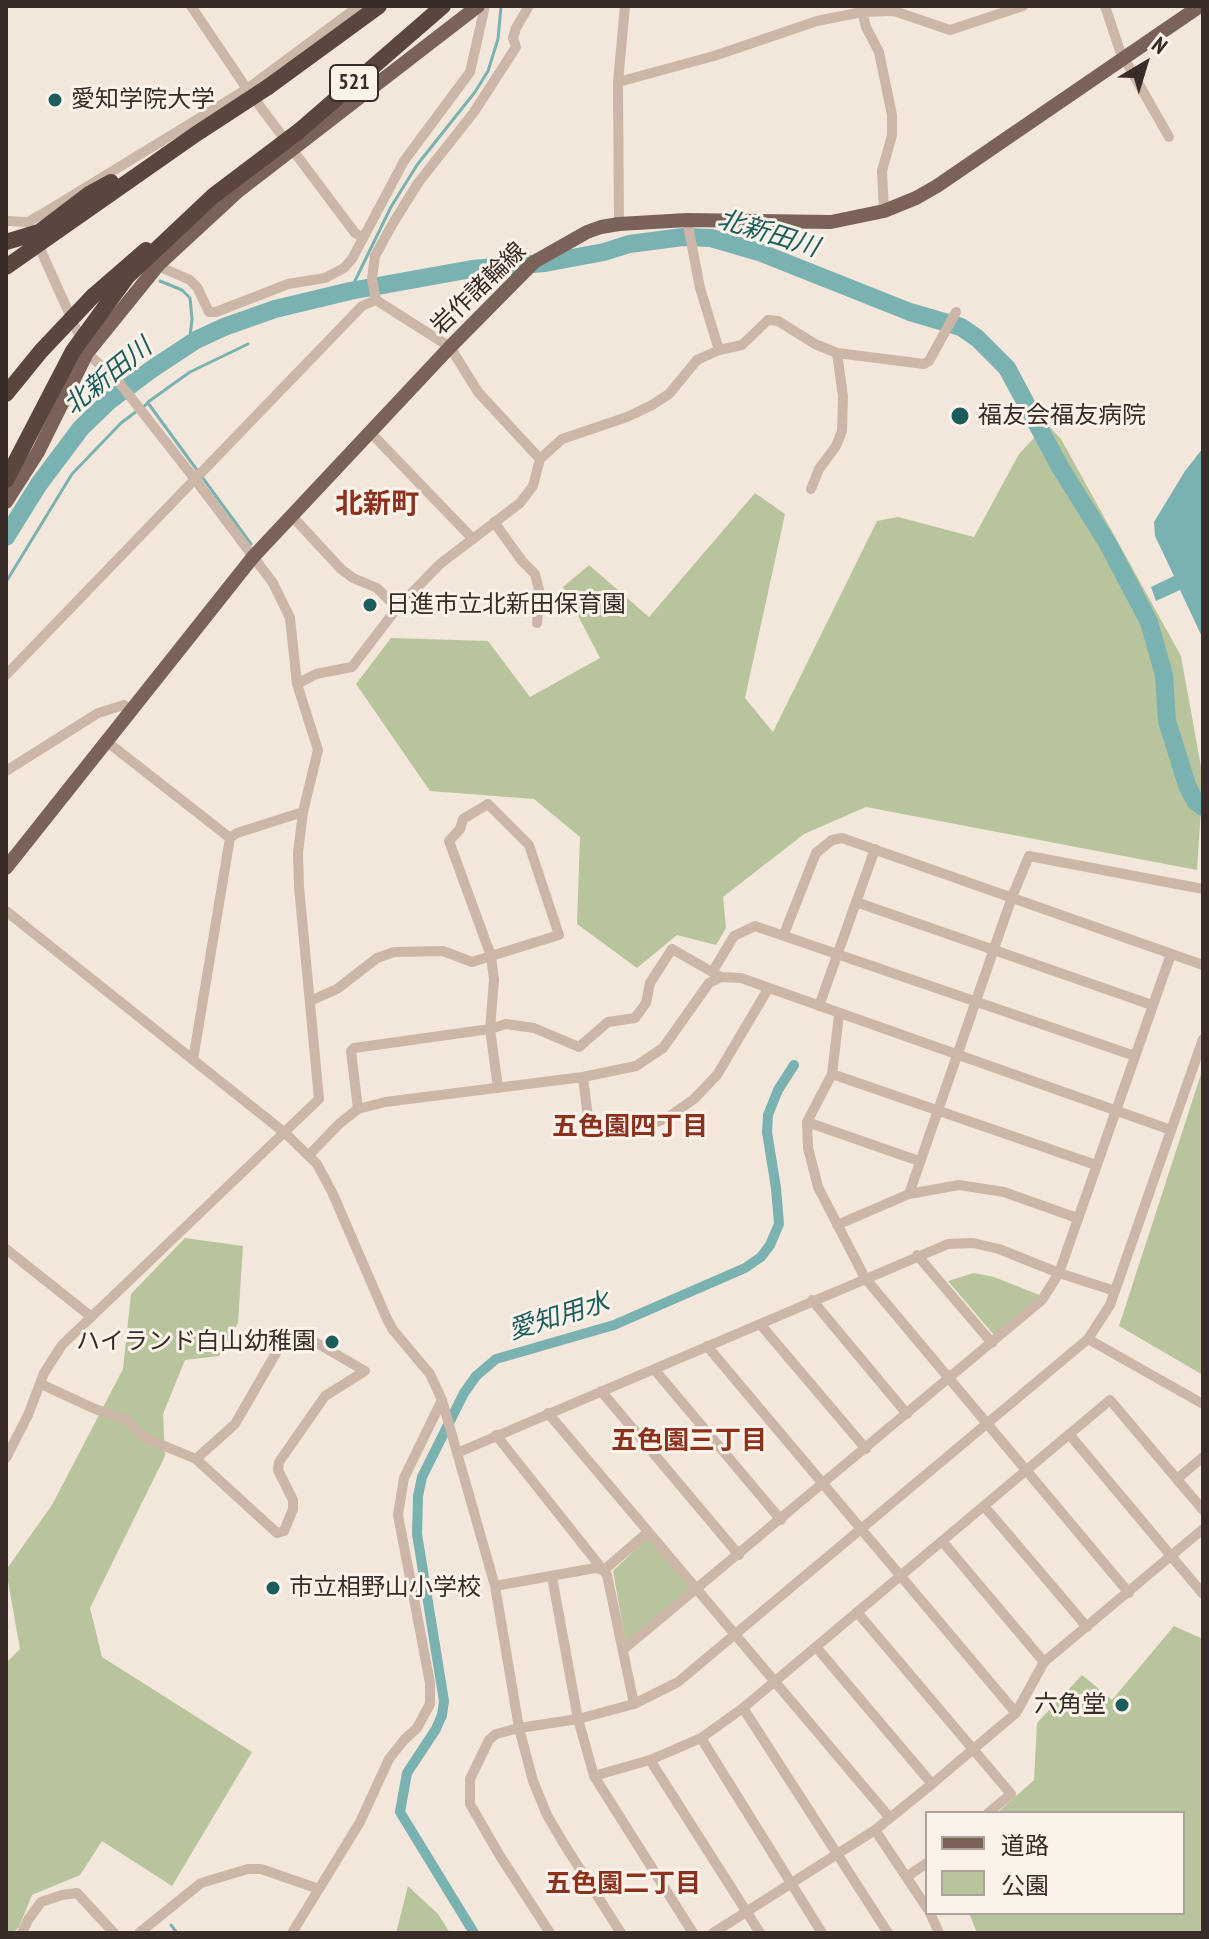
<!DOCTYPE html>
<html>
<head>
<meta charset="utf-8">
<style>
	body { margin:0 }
	#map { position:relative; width:1209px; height:1939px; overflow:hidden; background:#f3e7dc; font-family:"PT Sans Narrow","Noto Sans JP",sans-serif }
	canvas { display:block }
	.frame { position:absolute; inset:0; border:8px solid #392c28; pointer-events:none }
	.legend { position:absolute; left:925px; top:1811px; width:260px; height:104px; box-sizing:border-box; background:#fbf2e9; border:2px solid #ada39c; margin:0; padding:10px 14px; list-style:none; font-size:24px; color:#392c28 }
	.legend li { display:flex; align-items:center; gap:16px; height:40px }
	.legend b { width:40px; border:2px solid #ada39c }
	.north { position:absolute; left:1105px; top:24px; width:80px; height:80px; -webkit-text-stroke:6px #fbf2e9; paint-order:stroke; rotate:38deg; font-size:22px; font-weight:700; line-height:32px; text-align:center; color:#392c28 }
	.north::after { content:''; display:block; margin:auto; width:28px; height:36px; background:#392c28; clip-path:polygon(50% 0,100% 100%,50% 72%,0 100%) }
</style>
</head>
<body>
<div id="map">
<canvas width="1209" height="1939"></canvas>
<div class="frame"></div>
<ul class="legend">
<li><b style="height:10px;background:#7b6258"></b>道路</li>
<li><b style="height:22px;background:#b8c49b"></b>公園</li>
</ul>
<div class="north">N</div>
</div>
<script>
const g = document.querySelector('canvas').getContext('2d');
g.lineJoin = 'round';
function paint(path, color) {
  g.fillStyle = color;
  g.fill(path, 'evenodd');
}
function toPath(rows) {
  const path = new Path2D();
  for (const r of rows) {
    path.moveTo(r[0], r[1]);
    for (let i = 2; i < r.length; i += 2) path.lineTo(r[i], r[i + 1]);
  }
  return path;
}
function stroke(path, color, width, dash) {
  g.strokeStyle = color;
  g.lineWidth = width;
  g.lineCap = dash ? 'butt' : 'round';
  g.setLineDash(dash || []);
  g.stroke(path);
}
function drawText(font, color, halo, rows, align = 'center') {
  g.font = font + ' "PT Sans Narrow","Noto Sans JP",sans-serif';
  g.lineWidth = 6;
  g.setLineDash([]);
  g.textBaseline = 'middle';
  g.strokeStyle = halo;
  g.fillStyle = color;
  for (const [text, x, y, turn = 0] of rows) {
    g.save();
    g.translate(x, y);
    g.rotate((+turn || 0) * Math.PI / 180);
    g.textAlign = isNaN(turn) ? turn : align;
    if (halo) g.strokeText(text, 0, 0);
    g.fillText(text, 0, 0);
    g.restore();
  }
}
const green = toPath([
	[1047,424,1061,439,1181,656,1203,778,1197,870,866,807,804,834,723,897,726,928,716,945,677,935,637,968,577,924,580,837,534,799,430,791,356,684,391,638,488,641,530,697,600,658,563,587,589,565,649,617,755,493,785,514,745,698,773,732,877,521,898,517,974,537,1019,454],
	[1203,1068,1203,1375,1119,1326],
	[185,1238,243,1246,238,1323,219,1356,185,1360,163,1414,165,1456,90,1608,102,1657,252,1752,172,1886,102,1841,80,1875,32,1895,19,1927,13,1933,6,1933,6,1663,20,1649,6,1570,52,1505,123,1369,131,1294],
	[974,1273,994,1277,1042,1296,994,1335,948,1281],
	[648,1537,691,1589,626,1644,613,1571],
	[1174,1626,1203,1639,1203,1933,977,1933,969,1913,1183,1913,1183,1813,997,1813,1034,1780,1037,1723,1082,1675,1112,1700],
	[408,1886,438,1914,450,1933,396,1933]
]);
const water = toPath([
	[1203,448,1203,639,1180,590,1156,601,1151,587,1174,576,1155,536,1154,522,1185,471]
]);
const stream = toPath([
	[160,281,182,290,190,298,192,319,189,345],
	[350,291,391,207,417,165,475,92,488,71,498,39,501,7],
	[148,402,190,372,248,344],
	[143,407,148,403,251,544],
	[6,582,72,474,121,423,137,411],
	[171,1925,177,1933]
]);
const canal = toPath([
	[474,1933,400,1812,407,1773,436,1729,442,1715,444,1701,417,1534,418,1496,422,1477,464,1393,476,1376,496,1359,614,1325,745,1268,761,1257,770,1245,779,1224,776,1188,767,1132,768,1115,778,1090,794,1065]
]);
const river = toPath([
	[6,537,39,484,81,428,109,401,152,369,196,340,224,327,275,309,350,291,472,269,545,263,604,252,629,244,683,237,711,238,759,252,910,312,961,327,977,338,1007,368,1060,467,1108,544,1149,622,1164,675,1167,721,1187,785,1195,801,1203,807]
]);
const minor = toPath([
	[191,6,247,89,355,233,362,237],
	[529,6,516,28,513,38,516,47,474,112,418,183,392,225,375,256,372,279,376,300,450,347,478,392,540,459],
	[1105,6,1120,51,1169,137],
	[862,12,866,27,879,52,892,115,892,135,882,171,884,211],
	[618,82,714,56,817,21,862,12,894,11,950,30,1023,6],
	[687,220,700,288,719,350],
	[6,221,28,222,52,208,247,89,359,6],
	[619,224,618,82,625,6],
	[159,264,165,269,190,280,197,287,209,312,216,312,288,284,325,278,344,268,352,259,404,161,470,72,485,6],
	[370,432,472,538],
	[811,489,819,469,836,446,842,431,843,396,837,353],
	[291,515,341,569,353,578,377,588,397,608],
	[494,522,522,561,535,574,540,594,537,623],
	[6,675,362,306,376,300],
	[297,684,316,674,352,667,397,608,440,564,520,503,533,486,540,459,562,439,627,417,652,405,669,394,697,360,719,350,742,345,768,320,778,321,815,344,837,353,924,364,929,361,956,312],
	[106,741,230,838],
	[6,771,98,713,124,705,131,711],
	[488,804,529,845,559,935,491,956,449,841,460,829,463,819,488,804],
	[856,902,1152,1005],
	[6,911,285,1133,317,1164,332,1192,387,1319,393,1330,430,1374,442,1400,495,1586,519,1728,533,1781,547,1815,564,1844,621,1933],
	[784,934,816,853,832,840,842,838,1203,965],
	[713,971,734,936,755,926,1135,1056],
	[310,1001,337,989,377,958,394,952,443,951,472,962,491,956,494,980,490,1029,498,1088],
	[819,1006,875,849],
	[839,1015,832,1074,807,1122,808,1148,818,1187,865,1278,1129,1593],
	[193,1060,230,838,237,833,303,812],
	[832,1074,1096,1165],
	[583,1077,590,1134,639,1128,667,1118,694,1099,717,1075,768,989],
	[358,1109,351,1051,354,1048,490,1029,506,1024,534,1028,579,1047,608,1022,635,1018,646,1003,650,983,672,949,721,977,741,978,1171,1130],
	[807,1122,919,1161],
	[309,1155,340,1123,358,1109,385,1102,583,1077,636,1066,663,1048,709,983,721,977],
	[909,1194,1012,897,1029,856,1203,889],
	[837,1225,909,1194,959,1185,1004,1192,1077,1218],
	[6,1249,89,1315],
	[917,1255,992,1343],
	[812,1300,907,1414],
	[760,1324,866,1449],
	[1088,1339,1203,1404],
	[707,1346,1016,1713],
	[654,1369,781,1520],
	[41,1384,95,1409,127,1420,143,1437,196,1459,277,1533,284,1531,293,1509,293,1500,278,1470,279,1462,325,1396,365,1371,315,1342,280,1346,235,1424,196,1459],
	[601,1391,739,1555],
	[548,1413,890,1818],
	[1069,1434,1203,1594],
	[496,1435,607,1575,634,1704],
	[457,1453,948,1244,973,1243,999,1249,1059,1273,1115,1291],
	[6,1458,28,1415,44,1373,62,1345,319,1099,299,887,298,853,303,812,318,750,297,684,290,618,273,583,194,478,118,381,87,353,28,222],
	[1177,1479,1203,1457],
	[984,1506,1087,1627],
	[942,1541,1044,1662],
	[552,1577,578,1719,594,1776,693,1933],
	[495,1586,595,1568,604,1570,648,1532],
	[857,1612,1011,1794,988,1813],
	[816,1647,932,1784],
	[624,1649,1042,1300,1059,1273,1171,954],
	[743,1708,888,1933],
	[701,1738,822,1933],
	[650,1760,760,1933],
	[594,1776,650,1760,701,1738,743,1708,1110,1400,1203,1510],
	[875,1830,927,1908],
	[906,1877,927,1863],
	[930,1913,939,1933],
	[22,1933,28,1920,41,1902,62,1895,77,1893,114,1933],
	[139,1933,201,1883,248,1869,261,1869,319,1889],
	[292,1933,360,1822,389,1759,404,1740,417,1728,430,1704,430,1683,398,1515,404,1478,442,1400],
	[550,1933,500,1856,470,1804,470,1779,489,1740,496,1734,519,1728,578,1719,634,1704,678,1682,1088,1339,1110,1305,1203,1039],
	[713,1933,875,1830,932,1784,1016,1713,1044,1662,1203,1529]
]);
const major = toPath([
	[6,502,38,452,87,353,159,264,237,192,478,6],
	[6,868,253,557,450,347,534,262,587,232,601,227,619,224,687,220,831,222,884,211,916,198,937,186,1200,6]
]);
const highway = toPath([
	[268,87,379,6],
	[299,131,443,6],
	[93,296,146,250]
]);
const highwayBridge = toPath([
	[6,242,39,232,89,194,111,182],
	[6,267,196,134,268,87],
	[6,394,41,351,93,296],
	[6,480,73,351,127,277,213,196,299,131]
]);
const markers = [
	[55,100,8,"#1b5c5d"],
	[960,416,10,"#1b5c5d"],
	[370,605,8,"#1b5c5d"],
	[332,1342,8,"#1b5c5d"],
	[273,1588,8,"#1b5c5d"],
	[1122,1705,8,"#1b5c5d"]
];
const shields = [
	[354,83,48]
];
const shieldNames = [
	["521",354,83]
];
const poiNames = [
	["愛知学院大学",71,100],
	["福友会福友病院",978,416],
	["日進市立北新田保育園",386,605],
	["ハイランド白山幼稚園",316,1342,"right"],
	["市立相野山小学校",289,1588],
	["六角堂",1106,1705,"right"]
];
const streetNames = [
	["岩作諸輪線",479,289,-44]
];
const waterNames = [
	["北新田川",768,234,17],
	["北新田川",108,377,-39],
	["愛知用水",559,1317,-17]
];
const neighbourhoodNames = [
	["五色園四丁目",630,1128],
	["五色園三丁目",689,1442],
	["五色園二丁目",623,1885]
];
const quarterNames = [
	["北新町",377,505]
];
paint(green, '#b8c49b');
paint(water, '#79b2b1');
stroke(stream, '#79b2b1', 3);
stroke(canal, '#79b2b1', 10);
stroke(river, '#79b2b1', 18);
stroke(minor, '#ccb6a7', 10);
stroke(major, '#7b6258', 14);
stroke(highway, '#5a463f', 16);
stroke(highwayBridge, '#5a463f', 16);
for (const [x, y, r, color] of markers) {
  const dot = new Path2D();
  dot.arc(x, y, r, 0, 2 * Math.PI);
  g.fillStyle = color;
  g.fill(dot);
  stroke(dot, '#fbf2e9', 3);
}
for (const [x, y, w] of shields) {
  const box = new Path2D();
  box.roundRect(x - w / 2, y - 18, w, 36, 6);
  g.fillStyle = '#fbf2e9';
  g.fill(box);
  stroke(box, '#392c28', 2);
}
drawText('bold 22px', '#392c28', null, shieldNames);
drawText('24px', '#392c28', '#fbf2e9', poiNames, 'left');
drawText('24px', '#392c28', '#fbf2e9', streetNames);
drawText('italic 26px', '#1b5c5d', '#fbf2e9', waterNames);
drawText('bold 26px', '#8c311d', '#fbf2e9', neighbourhoodNames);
drawText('bold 28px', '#8c311d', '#fbf2e9', quarterNames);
</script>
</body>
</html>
